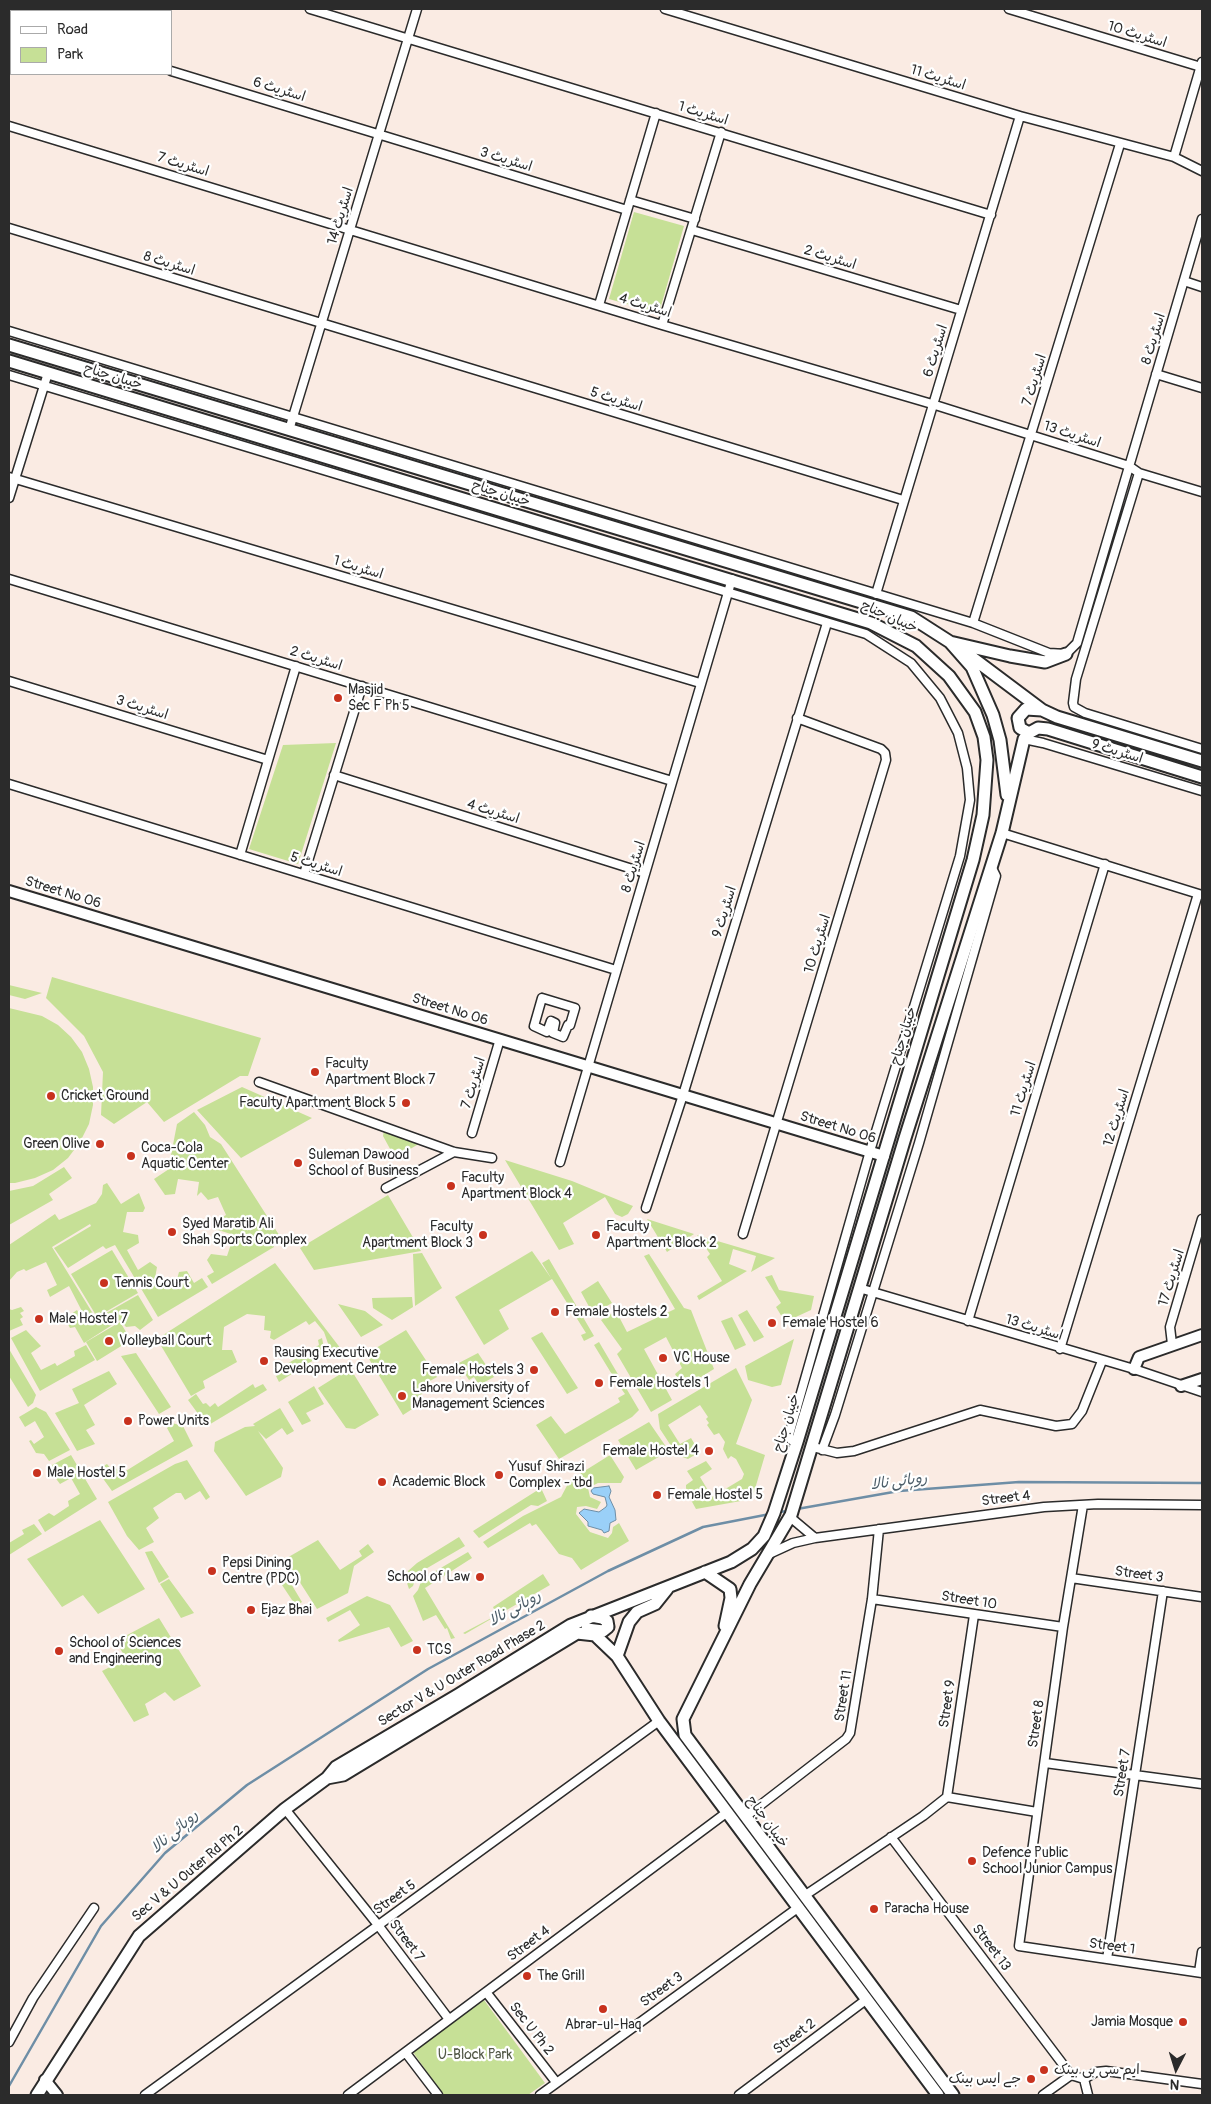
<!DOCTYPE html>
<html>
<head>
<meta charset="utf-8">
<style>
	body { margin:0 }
	#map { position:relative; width:1211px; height:2104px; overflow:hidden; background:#faebe3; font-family:Pangolin,sans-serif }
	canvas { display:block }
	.frame { position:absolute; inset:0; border:10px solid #2b2b2b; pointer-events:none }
	.legend { position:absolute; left:10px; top:10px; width:162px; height:65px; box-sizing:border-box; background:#fff; border:1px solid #aaa; margin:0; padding:6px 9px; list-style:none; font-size:15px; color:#2b2b2b }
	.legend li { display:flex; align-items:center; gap:10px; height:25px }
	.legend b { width:25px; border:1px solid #aaa }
	.north { position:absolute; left:1151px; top:2044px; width:50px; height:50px; -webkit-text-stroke:4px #fff; paint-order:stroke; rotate:185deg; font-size:14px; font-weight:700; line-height:20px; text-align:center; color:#2b2b2b }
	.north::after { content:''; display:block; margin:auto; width:18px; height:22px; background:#2b2b2b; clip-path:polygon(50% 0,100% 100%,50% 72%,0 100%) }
</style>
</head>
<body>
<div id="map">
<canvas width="1211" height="2104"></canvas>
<div class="frame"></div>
<ul class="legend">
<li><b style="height:6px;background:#fff"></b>Road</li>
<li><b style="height:14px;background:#c6e096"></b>Park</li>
</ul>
<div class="north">N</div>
</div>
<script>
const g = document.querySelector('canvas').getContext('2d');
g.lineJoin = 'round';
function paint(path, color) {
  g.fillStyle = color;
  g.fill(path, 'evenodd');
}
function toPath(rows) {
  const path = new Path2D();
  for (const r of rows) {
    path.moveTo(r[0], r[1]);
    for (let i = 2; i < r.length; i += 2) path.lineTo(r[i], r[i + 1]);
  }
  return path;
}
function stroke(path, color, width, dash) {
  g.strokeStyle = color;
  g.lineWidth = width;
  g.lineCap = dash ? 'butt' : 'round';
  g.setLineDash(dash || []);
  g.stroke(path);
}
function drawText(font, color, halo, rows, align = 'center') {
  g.font = font + ' Pangolin,"Playpen Sans Arabic",sans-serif';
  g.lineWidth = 4.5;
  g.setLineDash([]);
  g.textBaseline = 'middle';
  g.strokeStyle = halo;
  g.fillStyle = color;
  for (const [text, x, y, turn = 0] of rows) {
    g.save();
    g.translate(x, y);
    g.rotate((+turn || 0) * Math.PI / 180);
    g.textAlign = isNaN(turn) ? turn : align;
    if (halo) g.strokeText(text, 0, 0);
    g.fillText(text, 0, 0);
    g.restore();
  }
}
const green = toPath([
	[634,212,684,226,659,313,609,299],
	[336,743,298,864,249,849,283,745],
	[52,977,261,1038,248,1076,240,1076,164,1122,147,1102,114,1124,101,1115,103,1072,84,1036,46,998],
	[9,985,42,993,25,999,9,995],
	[9,1008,42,1016,58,1025,71,1037,82,1052,89,1069,93,1087,93,1105,89,1124,80,1142,68,1158,53,1170,35,1178,15,1183,9,1183],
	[242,1087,312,1118,241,1158,197,1110],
	[194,1112,205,1125,210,1137,221,1144,281,1238,273,1243,274,1247,212,1284,207,1276,214,1272,207,1260,211,1254,227,1256,234,1235,215,1229,214,1222,226,1215,218,1197,208,1200,201,1192,197,1196,199,1182,178,1179,175,1194,165,1195,154,1179,175,1165,171,1155,177,1124],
	[384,1130,422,1142,395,1158,383,1136],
	[505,1160,572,1181,633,1206,628,1214,622,1217,615,1214,605,1197,563,1223,574,1244,559,1250],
	[64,1167,72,1178,49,1194,53,1200,9,1225,9,1191,33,1186],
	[107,1183,121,1204,139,1193,145,1208,143,1212,127,1212,123,1232,138,1235,139,1243,127,1250,138,1270,150,1262,157,1267,154,1284,175,1287,179,1272,187,1271,194,1283,202,1278,208,1287,158,1317,115,1245,106,1249,103,1246,68,1268,54,1248,91,1226,90,1224,52,1247,95,1317,87,1321,69,1286,50,1297,47,1290,57,1285,46,1262,26,1271,24,1269,17,1272,9,1281,9,1245,55,1214,59,1220,96,1203,102,1194,103,1185],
	[388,1195,421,1251,314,1270,300,1248],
	[647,1219,694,1234,667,1252],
	[697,1235,775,1258,751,1272,756,1256,733,1249,729,1264,747,1271,699,1300,697,1296,722,1281,707,1257,710,1254],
	[112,1250,138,1293,97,1317,71,1274],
	[532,1251,551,1278,542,1263,549,1259,594,1336,584,1341,581,1335,586,1333,552,1279,499,1310,509,1329,484,1345,455,1297],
	[422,1253,442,1288,415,1306,413,1254],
	[649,1254,684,1308,691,1310,714,1369,683,1388,675,1374,682,1368,666,1337,644,1349,672,1400,651,1412,617,1354,622,1349,601,1320,616,1311,627,1332,675,1309,644,1256],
	[275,1263,341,1349,333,1358,324,1332,315,1321,309,1325,306,1321,274,1340,270,1338,271,1331,264,1330,265,1316,247,1314,224,1327,222,1350,232,1350,237,1362,203,1381,205,1388,191,1396,157,1339],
	[772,1275,779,1290,814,1296,811,1310,785,1322,776,1307,781,1303,765,1277],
	[598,1281,612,1303,593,1314,581,1292],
	[138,1295,153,1320,140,1330,135,1326,126,1327,120,1320,84,1343,75,1327,70,1328,65,1318,77,1310,85,1325],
	[412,1297,413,1307,392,1320,373,1308,372,1298],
	[338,1304,365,1311,383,1325,361,1337],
	[21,1307,24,1311,20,1313,23,1317,20,1319,23,1325,9,1331,9,1309,12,1310],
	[747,1310,764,1337,754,1342,738,1315],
	[732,1317,746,1345,735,1350,721,1321],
	[120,1322,131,1340,97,1361,86,1342],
	[26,1330,41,1346,31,1353,41,1370,55,1363,57,1366,75,1356,74,1351,86,1345,95,1360,40,1391,11,1338],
	[406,1330,437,1377,421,1386,423,1393,418,1397,420,1404,403,1415,366,1354],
	[542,1332,578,1388,567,1394,531,1338],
	[322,1338,325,1353,279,1382,276,1376,286,1370,285,1365,319,1345,318,1340],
	[794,1339,781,1385,772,1387,748,1380,745,1366],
	[599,1342,639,1410,632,1417,559,1459,536,1425,551,1416,565,1434,620,1402,618,1398,625,1394,617,1383,612,1385,616,1381,594,1345],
	[9,1349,36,1395,33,1403,28,1407,9,1376],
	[136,1353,171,1407,159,1414,121,1356],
	[478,1353,494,1377,479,1385,474,1377,469,1380,465,1374,460,1377,455,1365],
	[350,1368,379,1415,355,1429,346,1428,318,1388],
	[736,1368,752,1400,736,1444,765,1455,752,1499,696,1509,686,1491,686,1485,693,1480,687,1471,706,1461,712,1469,700,1477,712,1497,742,1479,744,1474,736,1459,731,1456,728,1459,723,1449,725,1442,719,1433,714,1435,707,1425,709,1423,706,1419,708,1417,700,1405,668,1425,680,1444,691,1438,697,1448,695,1450,698,1453,688,1459,677,1455,660,1429,658,1414],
	[109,1371,117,1384,84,1405,95,1425,86,1430,95,1444,77,1451,55,1413,79,1403,72,1389],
	[253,1384,255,1388,263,1384,267,1390,207,1426,188,1400,196,1394,203,1404,206,1403,210,1407,215,1403,218,1407],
	[314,1386,324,1404,306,1413,311,1421,302,1425,288,1402],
	[36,1407,46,1412,70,1450,49,1461,44,1454,36,1453,29,1441,31,1440,34,1444,44,1437,35,1421,25,1427,19,1417],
	[280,1408,294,1431,287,1435,282,1428,266,1439,258,1431,283,1468,281,1477,246,1496,214,1451,215,1442,245,1427,255,1426,253,1424],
	[649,1422,669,1451,636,1470,618,1440],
	[172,1423,183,1426,193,1446,112,1491,99,1473,100,1468,107,1464,112,1470,116,1468,121,1474,174,1441,167,1428],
	[71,1455,97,1499,45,1532,38,1520,49,1513,54,1516,69,1506,68,1501,80,1494,71,1478,60,1484,54,1476,52,1465],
	[610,1455,624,1477,621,1483,598,1483,588,1488,590,1497,601,1502,597,1509,586,1506,577,1507,576,1514,590,1532,608,1538,612,1533,613,1527,619,1523,629,1541,581,1570,572,1558,559,1554,536,1524,532,1526,530,1523,488,1548,483,1542,523,1516,561,1497,570,1480],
	[187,1460,210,1497,206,1500,200,1491,185,1500,181,1493,176,1493,153,1508,159,1518,146,1528,154,1542,139,1550,127,1536,108,1502,175,1464],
	[541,1488,547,1501,538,1506,531,1505,479,1538,473,1531],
	[100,1520,145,1589,98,1614,83,1595,62,1607,27,1559],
	[34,1524,42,1534,9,1555,9,1543,24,1534,22,1530],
	[459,1537,465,1546,417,1574,413,1586,409,1589,407,1583,408,1571,417,1563],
	[318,1540,340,1570,362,1556,359,1551,368,1544,374,1552,354,1566,348,1593,317,1609,285,1559],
	[152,1551,169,1577,159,1583,145,1552],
	[468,1552,472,1558,425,1588,455,1638,451,1639,447,1628,445,1629,436,1615,423,1621,413,1596,418,1590,422,1579],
	[284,1572,302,1602,296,1606,276,1576],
	[543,1574,550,1585,465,1634,463,1633,497,1615,493,1607],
	[169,1579,194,1613,181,1618,160,1584],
	[367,1596,390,1605,413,1641,401,1647,389,1627,339,1642,338,1640,360,1625,350,1610,328,1622,326,1618],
	[159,1618,201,1686,174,1701,165,1692,145,1704,149,1715,134,1722,102,1671,126,1659,116,1641],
	[484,2000,545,2083,528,2095,443,2095,413,2052]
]);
const water = toPath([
	[609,1486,611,1491,609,1497,615,1510,616,1520,610,1523,609,1531,604,1533,602,1530,588,1526,588,1522,579,1513,584,1509,599,1512,606,1507,607,1505,605,1497,593,1494,591,1491,593,1488,609,1486]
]);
const stream = toPath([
	[797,1509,899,1491,1019,1482,1202,1483],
	[778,1512,790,1511],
	[9,2086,101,1926,165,1853,247,1785,428,1669,608,1571,703,1527,770,1514]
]);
const minor = toPath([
	[310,9,991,215],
	[665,9,1020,116,1174,157,1202,171],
	[1009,9,1201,67],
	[9,21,11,22],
	[171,71,627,210],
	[9,126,662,325,932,404,1129,466,1139,473,1202,492],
	[1174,157,1202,62],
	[630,200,695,219],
	[9,228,903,500],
	[692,230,961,310],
	[1184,281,1202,287],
	[599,305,656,113],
	[662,325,721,132],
	[9,331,973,623,1049,653,1066,654,1077,643,1202,219],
	[1156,374,1202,388],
	[9,375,866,634,911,663,940,698,958,733,967,768,970,800,960,856,870,1151,789,1435,791,1440,797,1442],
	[289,430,417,9],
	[1139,473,1076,679,1073,703,1074,707,1085,713,1202,749],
	[9,477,700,683],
	[9,498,48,373],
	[9,579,672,781],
	[876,594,1020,116],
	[973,623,1120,144],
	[9,681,268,760],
	[1024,739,1043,743,1202,791],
	[334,775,645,873],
	[9,784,616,970],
	[1002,833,1202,895],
	[240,855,296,666],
	[304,874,362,686],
	[542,998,575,1008,570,1025,568,1025,563,1037,553,1033,555,1023,551,1021,547,1032,534,1026,542,998],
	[259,1082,454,1152,492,1158],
	[472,1133,500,1039],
	[560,1162,732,579],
	[386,1188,454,1152],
	[646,1208,683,1095,827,623],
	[743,1234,886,760,885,753,881,749,797,718],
	[859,1288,1134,1369,1202,1392],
	[968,1321,1105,864],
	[1172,1344,1170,1327,1202,1219],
	[1060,1349,1198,894],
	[817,1448,837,1453,854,1451,980,1410,1056,1426,1072,1424,1082,1411,1102,1361],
	[822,1450,835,1415,919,1143,996,876,991,866],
	[1083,1505,1063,1627,1019,1946,1202,1973],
	[790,1517,815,1538],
	[769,1554,793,1543,815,1538,1044,1507,1098,1504,1202,1505],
	[1071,1578,1202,1597],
	[872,1599,1063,1627],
	[1045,1763,1202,1784],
	[947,1797,974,1615],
	[285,1809,378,1925,448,2018],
	[745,1817,846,1739,850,1733,872,1599,879,1529],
	[891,1837,1071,2075],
	[804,1896,923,1816,947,1797,1037,1812],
	[1107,1959,1163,1591],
	[1199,1972,1202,1952],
	[486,1992,556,2082],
	[9,2042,33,1998,94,1908],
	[406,2053,438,2095],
	[1084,2079,1096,2072,1106,2071,1202,2084],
	[1084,2079,1088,2095],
	[145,2095,659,1721],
	[348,2095,726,1813],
	[540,2095,799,1907],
	[739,2095,867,1999],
	[1043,2095,1071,2075,1084,2079]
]);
const tertiary = toPath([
	[9,891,884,1156],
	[1134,1369,1139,1357,1202,1335],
	[1181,1386,1202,1379],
	[45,2080,57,2095]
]);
const secondary = toPath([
	[9,345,911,617,950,642,972,667,993,715,1000,740,1007,795],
	[9,361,871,623,916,646,949,676,975,712,984,737,987,760,983,815,973,860,797,1442,774,1513,764,1536,752,1549,731,1562,571,1625,458,1695,336,1767,327,1778,285,1809,139,1936,37,2095],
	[950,642,1010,656,1045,662,1066,654],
	[966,653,1042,710,1057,717,1202,761],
	[1029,733,1020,728,1018,718,1026,709,1042,710],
	[705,1572,730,1589,731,1598,725,1626],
	[587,1629,603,1631,608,1627,607,1621,602,1618,591,1616],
	[617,1656,629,1622,637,1612,655,1604,667,1589],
	[327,1778,343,1775,577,1633,595,1635,617,1656,659,1721,938,2095],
	[953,2095,685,1735,683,1719,750,1584,791,1515,905,1138,1002,833,1024,739,1029,733,1038,728,1048,729,1202,777]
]);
const markers = [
	[338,698,5,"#c8321e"],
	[315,1072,5,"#c8321e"],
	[51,1096,5,"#c8321e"],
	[406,1103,5,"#c8321e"],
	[100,1144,5,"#c8321e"],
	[131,1156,5,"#c8321e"],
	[298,1163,5,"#c8321e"],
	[451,1186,5,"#c8321e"],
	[172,1232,5,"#c8321e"],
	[483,1235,5,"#c8321e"],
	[596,1235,5,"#c8321e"],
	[104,1283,5,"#c8321e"],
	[555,1312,5,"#c8321e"],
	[39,1319,5,"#c8321e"],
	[772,1323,5,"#c8321e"],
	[109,1341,5,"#c8321e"],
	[663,1358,5,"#c8321e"],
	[264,1361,5,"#c8321e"],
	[534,1370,5,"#c8321e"],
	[599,1383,5,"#c8321e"],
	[402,1396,5,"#c8321e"],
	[128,1421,5,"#c8321e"],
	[709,1451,5,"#c8321e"],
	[37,1473,5,"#c8321e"],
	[499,1475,5,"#c8321e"],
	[382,1482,5,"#c8321e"],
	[657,1495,5,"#c8321e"],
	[212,1571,5,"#c8321e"],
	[480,1577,5,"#c8321e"],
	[251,1610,5,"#c8321e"],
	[417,1650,5,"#c8321e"],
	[59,1651,5,"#c8321e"],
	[972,1861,5,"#c8321e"],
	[874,1909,5,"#c8321e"],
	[527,1976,5,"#c8321e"],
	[603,2009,5,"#c8321e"],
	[1183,2022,5,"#c8321e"],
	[1044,2070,5,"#c8321e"],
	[1031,2079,5,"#c8321e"]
];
const streetNames = [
	["اسٹریٹ 10",1137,35,17],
	["اسٹریٹ 11",938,78,17],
	["اسٹریٹ 6",279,90,17],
	["اسٹریٹ 1",703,114,17],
	["اسٹریٹ 3",506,160,17],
	["اسٹریٹ 7",183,165,17],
	["اسٹریٹ 14",341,216,-73],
	["اسٹریٹ 2",830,258,17],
	["اسٹریٹ 8",169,264,17],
	["اسٹریٹ 4",645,306,17],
	["اسٹریٹ 8",1154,339,-73],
	["اسٹریٹ 6",936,351,-73],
	["خیبان جناح",113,377,17],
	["اسٹریٹ 7",1035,380,-73],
	["اسٹریٹ 5",616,400,17],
	["اسٹریٹ 13",1072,435,18],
	["خیبان جناح",501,494,17],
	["اسٹریٹ 1",358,568,17],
	["خیبان جناح",889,617,24],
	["اسٹریٹ 2",316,659,17],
	["اسٹریٹ 3",142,708,17],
	["اسٹریٹ 9",1117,752,17],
	["اسٹریٹ 4",493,812,17],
	["اسٹریٹ 5",316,865,17],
	["اسٹریٹ 8",634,867,-73],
	["Street No 06",63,893,17],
	["اسٹریٹ 9",725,912,-73],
	["اسٹریٹ 10",818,944,-73],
	["Street No 06",450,1010,17],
	["خیبان جناح",904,1036,-73],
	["اسٹریٹ 7",474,1083,-73],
	["اسٹریٹ 11",1024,1089,-73],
	["اسٹریٹ 12",1117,1118,-73],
	["Street No 06",838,1128,17],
	["اسٹریٹ 17",1172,1278,-73],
	["اسٹریٹ 13",1034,1328,17],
	["خیبان جناح",787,1423,-73],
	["Street 4",1006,1499,-7],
	["Street 3",1139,1575,8],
	["Street 10",969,1601,9],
	["Sector V & U Outer Road Phase 2",462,1674,-31],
	["Street 11",844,1696,-81],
	["Street 9",948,1704,-82],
	["Street 8",1037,1724,-82],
	["Street 7",1123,1773,-81],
	["خیبان جناح",767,1822,54],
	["Sec V & U Outer Rd Ph 2",188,1874,-40],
	["Street 5",395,1898,-36],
	["Street 7",406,1941,53],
	["Street 4",529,1944,-37],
	["Street 1",1112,1947,8],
	["Street 13",991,1948,53],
	["Street 3",662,1990,-36],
	["Sec U Ph 2",531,2029,52],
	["Street 2",795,2037,-37]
];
const poiNames = [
	["Masjid",348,690],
	["Sec F Ph 5",348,706],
	["Faculty",325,1064],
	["Apartment Block 7",325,1080],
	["Cricket Ground",61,1096],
	["Faculty Apartment Block 5",396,1103,"right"],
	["Green Olive",90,1144,"right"],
	["Coca-Cola",141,1148],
	["Aquatic Center",141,1164],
	["Suleman Dawood",308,1155],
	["School of Business",308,1171],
	["Faculty",461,1178],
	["Apartment Block 4",461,1194],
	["Syed Maratib Ali",182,1224],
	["Shah Sports Complex",182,1240],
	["Faculty",473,1227,"right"],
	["Apartment Block 3",473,1243,"right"],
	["Faculty",606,1227],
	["Apartment Block 2",606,1243],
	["Tennis Court",114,1283],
	["Female Hostels 2",565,1312],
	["Male Hostel 7",49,1319],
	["Female Hostel 6",782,1323],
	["Volleyball Court",119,1341],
	["Rausing Executive",274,1353],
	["Development Centre",274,1369],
	["VC House",673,1358],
	["Female Hostels 3",524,1370,"right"],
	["Female Hostels 1",609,1383],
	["Lahore University of",412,1388],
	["Management Sciences",412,1404],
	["Power Units",138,1421],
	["Female Hostel 4",699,1451,"right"],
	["Yusuf Shirazi",509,1467],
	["Complex - tbd",509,1483],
	["Male Hostel 5",47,1473],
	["Academic Block",392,1482],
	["Female Hostel 5",667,1495],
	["Pepsi Dining",222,1563],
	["Centre (PDC)",222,1579],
	["School of Law",470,1577,"right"],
	["Ejaz Bhai",261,1610],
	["School of Sciences",69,1643],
	["and Engineering",69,1659],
	["TCS",427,1650],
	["Defence Public",982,1853],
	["School Junior Campus",982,1869],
	["Paracha House",884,1909],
	["The Grill",537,1976],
	["Jamia Mosque",1173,2022,"right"],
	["Abrar-ul-Haq",603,2025,"center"],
	["ایم سی بی بینک",1054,2070],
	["جے ایس بینک",1021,2079,"right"]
];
const parkNames = [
	["U-Block Park",475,2055]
];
const waterNames = [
	["روہائی نالا",899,1482,-7],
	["روہائی نالا",515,1609,-29],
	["روہائی نالا",175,1832,-41]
];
paint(green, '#c6e096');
paint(water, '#9ad0f8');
stroke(water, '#6e8ea6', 1);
stroke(stream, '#6e8ea6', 2.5);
stroke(minor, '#2b2b2b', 11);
stroke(tertiary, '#2b2b2b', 14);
stroke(secondary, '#2b2b2b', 15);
stroke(minor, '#fff', 8);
stroke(tertiary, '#fff', 10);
stroke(secondary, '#fff', 11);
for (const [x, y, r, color] of markers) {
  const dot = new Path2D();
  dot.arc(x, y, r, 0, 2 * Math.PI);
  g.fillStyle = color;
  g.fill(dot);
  stroke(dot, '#fff', 2);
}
drawText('14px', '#2b2b2b', '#fff', streetNames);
drawText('14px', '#2b2b2b', '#fff', poiNames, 'left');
drawText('14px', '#525846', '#fff', parkNames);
drawText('italic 15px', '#4c5d68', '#fff', waterNames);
</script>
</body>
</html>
